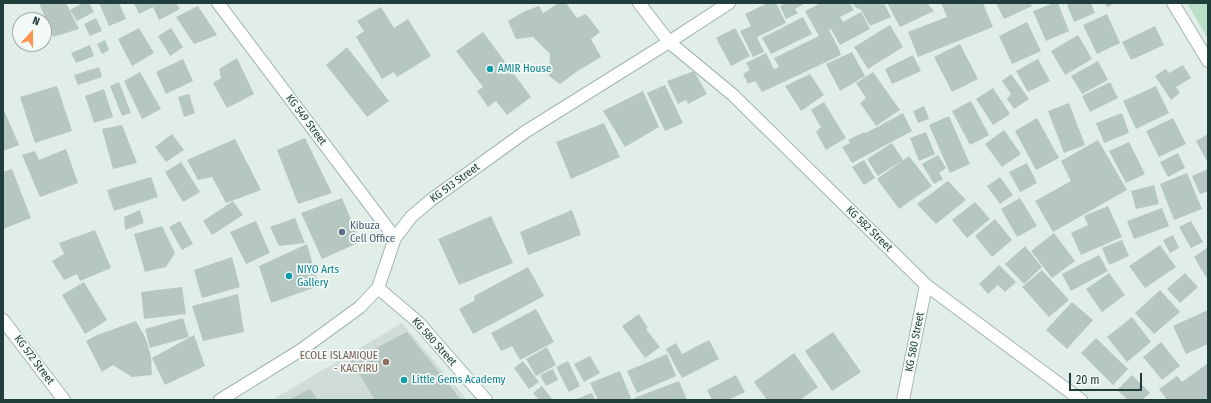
<!DOCTYPE html>
<html>
<head>
<meta charset="utf-8">
<style>
	body { margin:0 }
	#map { position:relative; width:1211px; height:403px; overflow:hidden; background:#e1ede9; font-family:"Fira Sans Condensed",sans-serif }
	canvas { display:block }
	.frame { position:absolute; inset:0; border:4px solid #203e3a; pointer-events:none }
	.north { position:absolute; left:12px; top:12px; width:40px; height:40px; box-sizing:border-box; background:#f2f9f6; border:1px solid #9eaeab; border-radius:50%; rotate:21deg; font-size:11px; font-weight:700; line-height:16px; text-align:center; color:#203e3a }
	.north::after { content:''; display:block; margin:auto; width:14px; height:18px; background:#fa9252; clip-path:polygon(50% 0,100% 100%,50% 72%,0 100%) }
	.scale { position:absolute; left:1069px; top:373px; width:73px; height:18px; box-sizing:border-box; border:2px solid #203e3a; border-top:0; padding-left:5px; font-size:12px; line-height:14px; white-space:nowrap; color:#203e3a; -webkit-text-stroke:3px #f2f9f6; paint-order:stroke }
</style>
</head>
<body>
<div id="map">
<canvas width="1211" height="403"></canvas>
<div class="frame"></div>
<div class="north">N</div>
<div class="scale">20 m</div>
</div>
<script>
const g = document.querySelector('canvas').getContext('2d');
g.lineJoin = 'round';
function paint(path, color) {
  g.fillStyle = color;
  g.fill(path, 'evenodd');
}
function toPath(rows) {
  const path = new Path2D();
  for (const r of rows) {
    path.moveTo(r[0], r[1]);
    for (let i = 2; i < r.length; i += 2) path.lineTo(r[i], r[i + 1]);
  }
  return path;
}
function stroke(path, color, width, dash) {
  g.strokeStyle = color;
  g.lineWidth = width;
  g.lineCap = dash ? 'butt' : 'round';
  g.setLineDash(dash || []);
  g.stroke(path);
}
function drawText(font, color, halo, rows, align = 'center') {
  g.font = font + ' "Fira Sans Condensed",sans-serif';
  g.lineWidth = 3.5;
  g.setLineDash([]);
  g.textBaseline = 'middle';
  g.strokeStyle = halo;
  g.fillStyle = color;
  for (const [text, x, y, turn = 0] of rows) {
    g.save();
    g.translate(x, y);
    g.rotate((+turn || 0) * Math.PI / 180);
    g.textAlign = isNaN(turn) ? turn : align;
    if (halo) g.strokeText(text, 0, 0);
    g.fillText(text, 0, 0);
    g.restore();
  }
}
const built = toPath([
	[402,323,467,400,272,400]
]);
const green = toPath([
	[1187,3,1208,3,1208,39]
]);
const building = toPath([
	[39,3,66,3,79,29,53,37],
	[83,3,89,3,94,12,77,21,70,10],
	[99,3,119,3,126,19,109,26],
	[134,3,176,3,180,9,159,20,153,7,139,14],
	[559,3,566,3,577,18,586,14,600,32,591,39,601,57,576,72,560,84,549,76,550,54,533,37,516,39,508,21,525,11,539,6,543,13],
	[768,3,776,3,786,23,757,37,764,52,753,57,740,31,751,26,745,14],
	[786,3,806,3,795,9,798,13,786,19,780,6],
	[821,3,850,3,854,10,840,17,843,22,861,12,870,29,840,45,831,29,829,30,838,47,841,55,762,92,755,81,748,84,743,74,750,70,746,63,766,53,774,69,779,67,774,58,819,36,805,11],
	[852,3,884,3,891,17,870,26,861,10,855,7],
	[887,3,927,3,934,11,900,27],
	[941,3,983,3,993,27,918,57,908,32,947,17],
	[996,3,1030,3,1032,6,1004,19],
	[1054,3,1058,3,1069,31,1046,41,1033,11],
	[1070,3,1091,3,1095,13,1074,22,1067,5],
	[1105,3,1115,3,1107,7],
	[198,6,217,35,194,44,176,17],
	[381,7,394,28,408,19,431,56,397,77,394,72,382,79,356,37,364,31,357,21],
	[1107,14,1120,43,1097,54,1083,25],
	[803,17,812,34,771,54,762,38],
	[96,18,102,31,90,36,84,24],
	[1027,22,1041,51,1012,64,999,36],
	[890,25,903,47,868,69,854,47],
	[1155,26,1164,45,1131,60,1122,42],
	[139,28,154,53,132,66,118,39],
	[171,28,183,47,170,56,158,36],
	[735,28,750,56,731,66,716,38],
	[483,32,531,97,507,115,496,101,488,107,477,91,483,87,456,51],
	[1078,35,1092,59,1065,75,1051,51],
	[105,40,109,50,102,54,97,44],
	[960,44,978,79,952,92,934,57],
	[90,45,94,56,76,63,71,53],
	[347,47,389,101,367,117,326,65],
	[852,52,865,76,840,91,826,64],
	[913,55,921,71,892,84,885,69],
	[237,58,254,94,227,108,213,83,221,78,219,69],
	[183,59,193,81,166,94,156,72],
	[1038,59,1050,81,1028,92,1016,71],
	[1098,61,1108,80,1082,94,1071,76],
	[1183,65,1191,78,1176,87,1180,93,1171,100,1155,76,1166,69,1169,73],
	[99,67,102,77,78,85,74,75],
	[694,71,707,94,688,104,686,100,678,104,667,81],
	[140,72,161,109,142,119,124,81],
	[873,72,900,110,876,126,860,103,866,98,856,83],
	[810,74,824,95,801,111,785,86],
	[1011,74,1029,99,1014,109,1007,99,1011,94,1002,81],
	[119,82,131,113,122,116,110,86],
	[1110,82,1118,98,1090,112,1082,96],
	[665,85,683,123,665,131,647,93],
	[57,86,72,131,35,143,20,97],
	[1156,86,1169,113,1136,129,1123,101],
	[993,88,1010,114,993,125,976,99],
	[104,89,113,117,94,123,85,96],
	[643,91,659,127,625,147,603,111],
	[189,94,195,113,184,117,178,97],
	[971,101,989,135,970,145,952,111],
	[824,102,846,138,826,150,816,132,821,127,811,110],
	[1069,103,1085,145,1064,153,1048,111],
	[924,106,929,119,918,123,913,111],
	[3,108,19,145,3,151],
	[903,113,912,131,852,163,842,147,850,143,848,140,864,132,866,133],
	[1122,113,1129,133,1104,143,1096,123],
	[949,116,970,164,950,173,929,125],
	[1037,118,1059,158,1036,170,1015,131],
	[1173,118,1186,144,1159,157,1146,131],
	[604,123,620,157,571,179,556,142],
	[122,125,137,163,113,169,102,129],
	[1004,130,1021,154,1002,167,985,144],
	[926,132,935,154,919,161,910,138],
	[172,134,184,150,166,162,155,147],
	[1208,134,1208,163,1196,141],
	[305,138,332,193,298,204,277,150],
	[235,139,261,190,226,203,212,177,198,180,187,160],
	[1098,140,1127,190,1053,232,1035,201,1071,181,1061,161],
	[1129,142,1145,174,1126,183,1109,151],
	[892,143,903,160,878,176,867,159],
	[66,149,78,183,40,197,22,155,35,151,39,160],
	[1178,153,1185,168,1168,177,1160,162],
	[938,155,946,168,939,173,943,179,934,184,922,164],
	[909,156,932,186,899,209,877,179],
	[864,160,875,178,864,185,852,167],
	[181,162,200,192,183,202,165,172],
	[1027,163,1037,183,1020,192,1009,172],
	[12,169,31,218,3,229,3,172],
	[1208,169,1208,191,1200,194,1192,176],
	[1187,173,1202,209,1174,220,1160,184],
	[151,177,158,197,114,211,107,190],
	[1000,177,1013,195,1000,204,987,186],
	[948,181,966,200,936,224,917,204],
	[1154,185,1159,204,1136,209,1131,191],
	[342,198,360,242,322,259,301,213],
	[1020,198,1037,226,1017,237,1001,209],
	[233,201,243,215,212,235,203,221],
	[975,202,990,219,967,238,952,220],
	[1108,206,1122,237,1081,255,1071,233,1088,225,1084,216],
	[1162,208,1169,226,1134,239,1127,221],
	[140,210,144,223,125,230,124,217],
	[572,210,581,235,528,255,520,232],
	[491,216,513,263,459,285,438,239],
	[295,218,305,243,279,246,270,227],
	[995,219,1012,240,992,257,975,236],
	[180,221,193,244,182,250,169,227],
	[256,221,270,253,246,264,230,232],
	[1191,221,1203,242,1191,248,1179,227],
	[162,226,175,253,166,267,145,272,134,234],
	[95,230,111,268,80,281,77,274,64,280,52,261,64,254,59,243],
	[1054,233,1075,261,1052,278,1031,251],
	[1173,235,1179,248,1170,253,1163,240],
	[1122,240,1129,256,1109,265,1102,248],
	[307,244,319,286,271,303,259,266],
	[1160,245,1176,267,1145,288,1129,266],
	[1025,246,1042,267,1024,284,1005,264],
	[1208,247,1208,276,1206,277,1194,257],
	[1099,255,1108,271,1071,291,1062,274],
	[232,257,240,287,202,298,194,270],
	[999,265,1016,282,1005,292,998,285,988,294,979,284],
	[528,267,544,296,473,334,459,309,475,300,474,296],
	[1042,270,1069,300,1049,317,1022,287],
	[1109,273,1125,295,1102,312,1086,289],
	[1185,273,1198,287,1180,303,1167,289],
	[84,282,107,320,85,334,62,295],
	[182,287,186,314,144,319,141,292],
	[1160,290,1180,312,1154,334,1135,313],
	[238,294,244,332,203,341,192,306],
	[1072,302,1093,320,1067,349,1046,330],
	[536,309,554,342,520,360,512,346,501,351,491,333],
	[1208,310,1208,344,1186,354,1173,326],
	[639,314,648,328,646,329,660,347,645,358,622,326],
	[1132,317,1151,342,1127,362,1107,337],
	[183,318,189,337,150,348,145,329],
	[136,321,146,339,151,357,152,375,132,377,113,365,102,372,86,341,97,335],
	[407,332,461,400,375,400,351,361],
	[833,332,861,372,832,391,805,351],
	[194,335,205,366,165,385,152,358],
	[1096,338,1128,369,1113,385,1081,353],
	[709,340,719,359,682,378,666,349,676,343,682,354],
	[1161,342,1180,366,1162,380,1143,357],
	[547,347,556,365,536,376,526,359],
	[794,353,818,387,800,400,767,400,754,382],
	[667,354,676,376,637,393,627,371],
	[590,356,600,373,584,382,574,364],
	[523,361,539,382,529,389,514,368],
	[568,361,580,386,569,392,556,367],
	[1207,364,1208,366,1208,400,1167,400,1159,389,1177,376,1182,382],
	[553,369,558,380,546,386,540,375],
	[620,371,631,398,626,400,598,400,590,383],
	[736,375,745,392,728,400,712,400,707,390],
	[1132,375,1150,393,1142,400,1128,400,1117,390],
	[679,381,687,400,635,400,634,398],
	[542,386,553,400,539,400,533,393],
	[310,389,318,400,288,400],
	[592,393,595,400,573,400]
]);
const street = toPath([
	[218,3,395,238],
	[639,3,669,42,733,95,926,285,1081,400],
	[1173,3,1208,61],
	[378,288,418,322,486,400],
	[3,320,64,400],
	[220,400,301,350,360,307,378,288,395,238,411,217,431,200,525,132,669,42,729,3],
	[903,400,926,285]
]);
const markers = [
	[490,69,4,"#0f9aa8"],
	[342,232,4,"#5c6f8a"],
	[289,276,4,"#0f9aa8"],
	[386,362,4,"#8d6e63"],
	[404,380,4,"#0f9aa8"]
];
const cultureNames = [
	["AMIR House",498,69],
	["NIYO Arts",297,270],
	["Gallery",297,283],
	["Little Gems Academy",412,380]
];
const streetNames = [
	["KG 549 Street",306,120,53],
	["KG 513 Street",455,183,-36],
	["KG 582 Street",869,229,44],
	["KG 580 Street",434,342,48],
	["KG 580 Street",915,342,-79],
	["KG 572 Street",34,360,53]
];
const serviceNames = [
	["Kibuza",350,226],
	["Cell Office",350,239]
];
const educationNames = [
	["ECOLE ISLAMIQUE",378,356],
	["- KACYIRU",378,369]
];
paint(built, '#cfdcd8');
paint(green, '#b9dfc8');
paint(building, '#b6c7c2');
stroke(street, '#a3b5b1', 14);
stroke(street, '#fff', 12);
for (const [x, y, r, color] of markers) {
  const dot = new Path2D();
  dot.arc(x, y, r, 0, 2 * Math.PI);
  g.fillStyle = color;
  g.fill(dot);
  stroke(dot, '#f2f9f6', 1.5);
}
drawText('11px', '#0d838f', '#f2f9f6', cultureNames, 'left');
drawText('11px', '#203e3a', '#f2f9f6', streetNames);
drawText('11px', '#4e5e75', '#f2f9f6', serviceNames, 'left');
drawText('11px', '#785e54', '#f2f9f6', educationNames, 'right');
</script>
</body>
</html>
